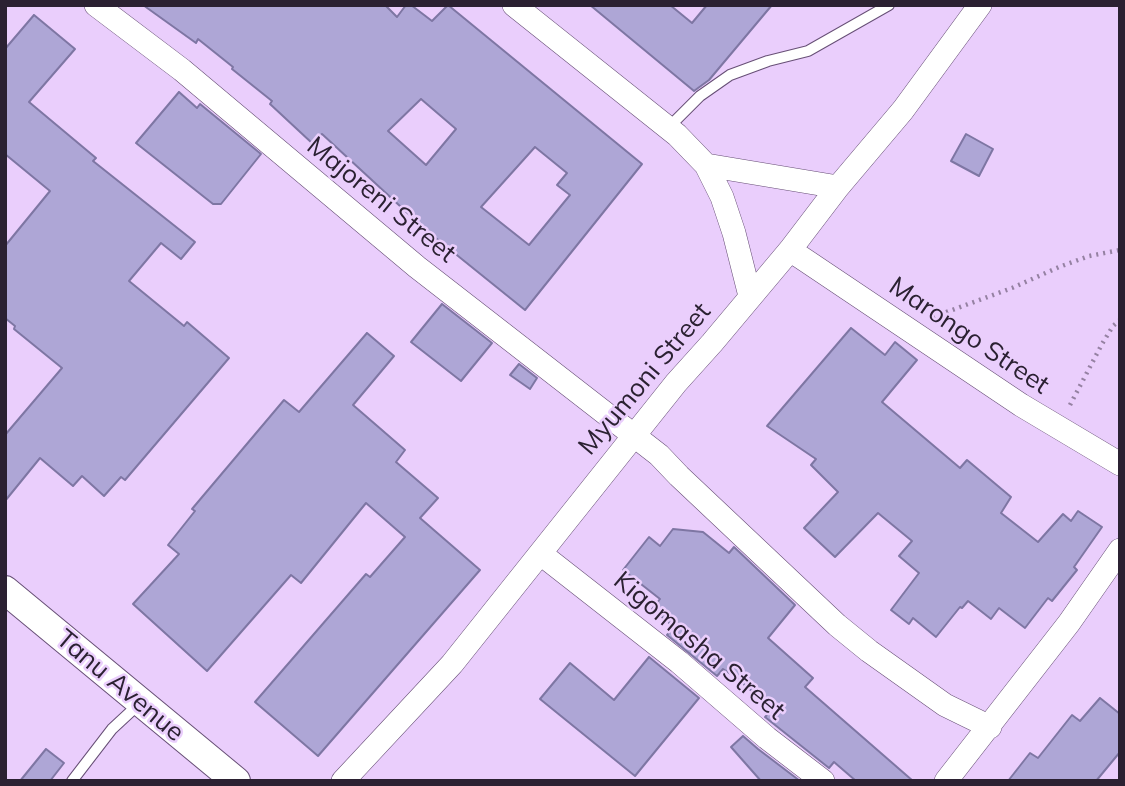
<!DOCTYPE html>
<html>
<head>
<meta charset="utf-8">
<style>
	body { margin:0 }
	#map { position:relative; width:1125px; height:786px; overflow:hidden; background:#eacefc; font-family:Mulish,sans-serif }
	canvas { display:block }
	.frame { position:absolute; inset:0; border:7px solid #2b2132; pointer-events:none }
</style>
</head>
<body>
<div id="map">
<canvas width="1125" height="786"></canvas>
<div class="frame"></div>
</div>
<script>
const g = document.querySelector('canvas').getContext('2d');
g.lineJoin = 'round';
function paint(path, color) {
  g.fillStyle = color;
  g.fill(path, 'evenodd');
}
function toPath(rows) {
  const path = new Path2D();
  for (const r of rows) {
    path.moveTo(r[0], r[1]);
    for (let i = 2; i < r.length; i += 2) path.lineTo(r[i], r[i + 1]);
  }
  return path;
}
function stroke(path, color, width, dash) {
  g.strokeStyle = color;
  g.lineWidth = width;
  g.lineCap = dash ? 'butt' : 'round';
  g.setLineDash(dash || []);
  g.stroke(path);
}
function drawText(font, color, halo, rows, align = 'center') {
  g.font = font + ' Mulish,sans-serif';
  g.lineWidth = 5;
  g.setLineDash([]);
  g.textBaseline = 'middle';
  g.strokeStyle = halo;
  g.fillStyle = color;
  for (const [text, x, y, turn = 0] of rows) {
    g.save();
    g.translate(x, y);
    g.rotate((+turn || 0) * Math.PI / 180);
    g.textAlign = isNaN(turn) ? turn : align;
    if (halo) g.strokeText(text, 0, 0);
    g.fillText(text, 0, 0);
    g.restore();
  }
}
const building = toPath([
	[143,5,385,5,397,17,406,5,411,5,432,21,448,5,642,164,525,310,427,231,322,134,313,144,270,104,272,101,232,69,233,67,198,39,196,43,143,5],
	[421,99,456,129,426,165,388,131,421,99],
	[535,147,567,173,557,185,570,195,529,245,481,207,535,147],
	[590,5,670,5,692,23,707,5,772,5,709,80,694,91,590,5],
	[34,15,75,49,29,102,96,158,93,161,195,242,181,259,161,243,129,281,184,326,187,322,229,358,125,480,121,477,104,496,82,476,73,486,40,458,5,501,5,435,62,368,14,329,15,326,5,318,5,246,50,191,5,154,5,49,34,15],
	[179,92,197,108,200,104,261,154,221,204,213,204,136,143,179,92],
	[966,134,993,149,979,176,951,161,966,134],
	[442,304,492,343,461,381,411,342,442,304],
	[851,328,885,355,895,342,917,360,882,402,960,468,967,460,1011,497,1001,513,1038,542,1063,514,1071,521,1078,511,1102,527,1074,567,1077,570,1052,601,1048,598,1025,628,999,608,991,619,968,601,962,608,960,607,936,637,913,618,909,624,891,610,919,573,899,556,912,541,878,513,835,557,804,528,838,492,811,465,816,459,767,426,851,328],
	[367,333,394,356,353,405,405,450,396,462,438,498,420,518,480,570,318,756,255,702,366,574,370,577,405,537,366,503,301,583,291,575,207,671,133,604,179,554,168,545,195,511,192,509,284,400,299,412,367,333],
	[519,364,537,378,530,389,510,375,519,364],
	[673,529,703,532,729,553,734,547,795,605,768,638,813,678,805,687,913,781,856,781,834,762,829,768,765,717,773,709,735,677,723,669,717,676,667,635,674,627,652,609,660,599,623,570,649,537,660,546,673,529],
	[649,657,699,698,635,776,540,699,570,663,614,700,649,657],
	[1100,698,1120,714,1120,752,1096,781,1008,781,1030,753,1038,758,1072,715,1080,721,1100,698],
	[743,736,758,749,800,781,761,781,731,747,743,736],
	[46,749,64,763,50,781,20,781,46,749]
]);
const path = toPath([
	[933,317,1012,288,1059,267,1089,256,1120,250],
	[1070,405,1102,344,1113,326,1120,320]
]);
const service = toPath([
	[668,128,700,96,730,75,768,61,808,51,889,5],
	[72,781,112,729,140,703]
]);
const minor = toPath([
	[96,5,182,70,417,267,659,455,679,476,837,625,869,651,945,705,990,727],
	[514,5,677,135,706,165,722,197,734,233,750,296],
	[706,165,838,187],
	[790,250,1021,405,1120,464],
	[541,554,679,662,767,738,823,781],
	[343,781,452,664,676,383,712,343,790,250,838,187,903,110,980,5],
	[946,781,1069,623,1120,550]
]);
const tertiary = toPath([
	[5,590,236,781]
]);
const streetNames = [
	["Majoreni Street",381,200,39],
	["Marongo Street",969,336,34],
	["Myumoni Street",645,379,-50],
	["Kigomasha Street",699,646,40],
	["Tanu Avenue",120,686,40]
];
paint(building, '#aea6d6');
stroke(building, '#7e76a3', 2);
stroke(service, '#674f76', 12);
stroke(minor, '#674f76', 24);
stroke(tertiary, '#674f76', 30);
stroke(path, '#9581a2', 4.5, [2, 5]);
stroke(service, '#fff', 10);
stroke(minor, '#fff', 23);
stroke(tertiary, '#fff', 28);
drawText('26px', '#2b2132', '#eacefc', streetNames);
</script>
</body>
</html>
